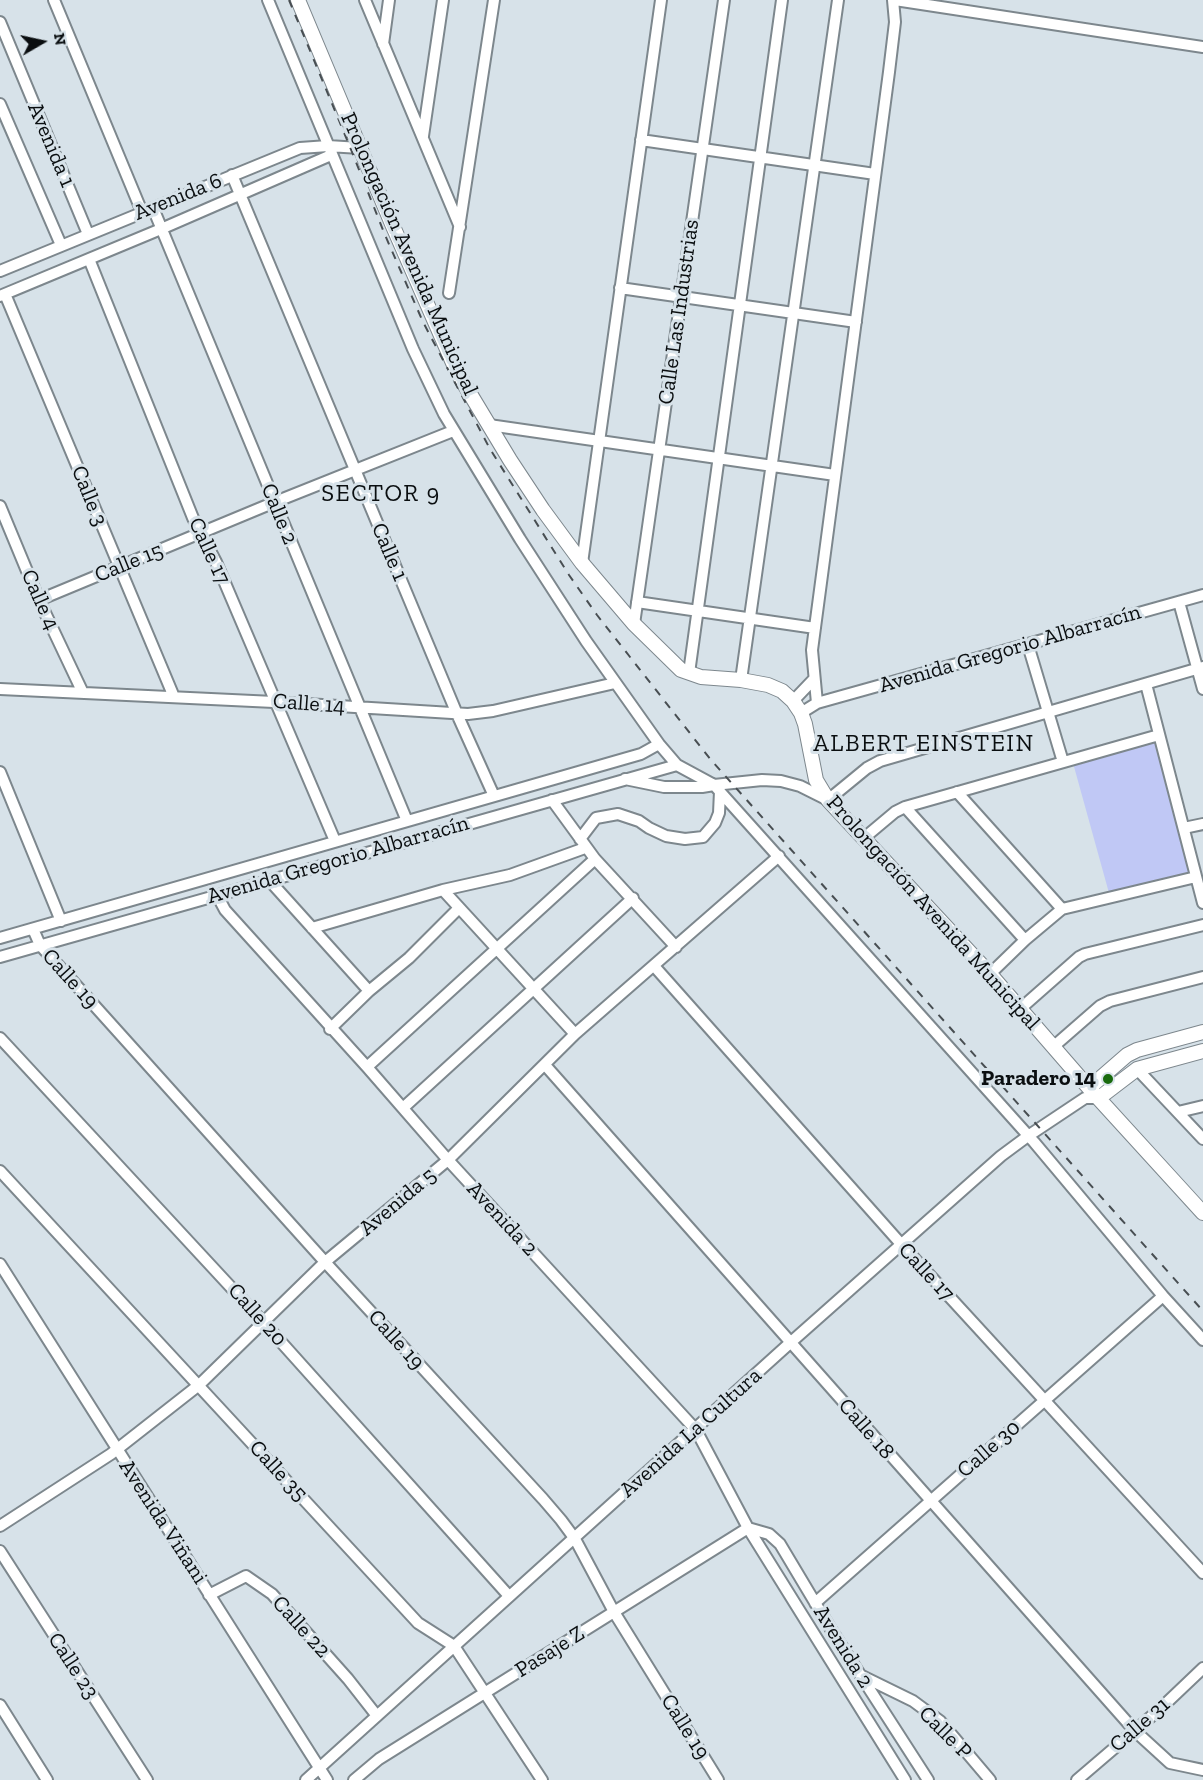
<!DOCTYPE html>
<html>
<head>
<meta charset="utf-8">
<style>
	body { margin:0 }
	#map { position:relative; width:1203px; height:1780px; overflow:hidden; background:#d7e2e9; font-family:"Zilla Slab",serif }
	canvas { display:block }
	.north { position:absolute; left:12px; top:12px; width:60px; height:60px; -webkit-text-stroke:4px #d7e2e9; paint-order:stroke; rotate:81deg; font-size:16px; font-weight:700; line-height:24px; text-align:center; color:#0a0e10 }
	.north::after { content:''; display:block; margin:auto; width:21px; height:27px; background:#0a0e10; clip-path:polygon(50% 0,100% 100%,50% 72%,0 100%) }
</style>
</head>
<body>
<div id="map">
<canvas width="1203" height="1780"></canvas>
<div class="north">N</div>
</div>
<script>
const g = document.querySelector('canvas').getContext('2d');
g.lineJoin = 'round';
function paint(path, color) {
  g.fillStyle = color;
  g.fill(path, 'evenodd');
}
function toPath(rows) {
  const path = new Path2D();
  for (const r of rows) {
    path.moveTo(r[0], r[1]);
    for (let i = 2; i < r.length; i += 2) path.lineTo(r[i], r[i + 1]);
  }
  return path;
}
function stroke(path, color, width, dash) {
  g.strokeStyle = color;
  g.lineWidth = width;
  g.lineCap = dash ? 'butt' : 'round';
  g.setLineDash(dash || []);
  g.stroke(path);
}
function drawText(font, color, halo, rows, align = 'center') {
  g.font = font + ' "Zilla Slab",serif';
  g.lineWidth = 6;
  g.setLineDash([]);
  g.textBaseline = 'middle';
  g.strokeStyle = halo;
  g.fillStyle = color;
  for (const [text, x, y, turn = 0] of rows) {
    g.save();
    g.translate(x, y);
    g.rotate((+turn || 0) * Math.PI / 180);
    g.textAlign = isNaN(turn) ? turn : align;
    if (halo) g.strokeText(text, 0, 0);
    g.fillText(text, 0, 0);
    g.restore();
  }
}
const green = toPath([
	[1156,740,1190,874,1109,893,1073,763]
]);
const minor = toPath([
	[54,0,142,212],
	[268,0,413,349,444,414,520,539,586,641,659,744,677,765,714,785,762,780,781,781,800,786,828,800,867,768,880,761,1203,667],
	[365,0,460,227],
	[895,0,1203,47],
	[0,22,88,234],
	[383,44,389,0],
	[0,104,61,245],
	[423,136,443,0],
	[641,140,875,174],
	[232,175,457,714,494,796],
	[153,208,407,821],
	[89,259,193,518,216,562,335,841],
	[0,271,300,148,328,146,360,148],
	[620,288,856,322],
	[449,293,494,0],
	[5,294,174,697],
	[0,296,161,229,331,155],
	[489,425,835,475],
	[0,506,39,600,83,693],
	[582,563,661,0],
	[39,600,275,502,453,431],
	[637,602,815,628],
	[1179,602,1203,689],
	[634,624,724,0],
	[1028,645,1063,762],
	[689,673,782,0],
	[741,680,838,0],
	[1146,684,1203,903],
	[0,689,274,702,468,714,493,711,615,683],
	[793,701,814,679],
	[817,703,812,650,889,72,895,22,893,0],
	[801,713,817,703,1203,595],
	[0,772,61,921],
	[625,779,664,787,702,787,714,785,1034,1142,1163,1296,1203,1340],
	[957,792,1062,909],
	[552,800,595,859,676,947],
	[905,807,1025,940],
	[1184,828,1203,824],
	[864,838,895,812,905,807,1159,735],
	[580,839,596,818,618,814,639,821,649,828,666,836,685,839,703,837,715,823,719,813,720,791],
	[269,880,369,991],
	[443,890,575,1034],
	[217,895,225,910,367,1067,448,1160,696,1430,748,1528,905,1780],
	[312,928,443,890,510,875,585,848],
	[33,929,40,945,325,1262,543,1499,561,1520,575,1539,614,1612,718,1780],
	[0,938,641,754,659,744],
	[0,957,677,765],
	[654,966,901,1244,1203,1573],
	[990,974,1025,940,1062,909,1196,877],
	[1020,1009,1079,957,1085,954,1203,925],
	[330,1029,369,991,409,958,459,908],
	[0,1038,264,1323,509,1596],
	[1053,1047,1100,1006,1110,1001,1203,977],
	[545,1065,1135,1731,1170,1763,1203,1770],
	[367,1067,595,859],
	[1137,1069,1203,1139],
	[403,1108,633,898],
	[1178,1112,1203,1106],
	[0,1171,418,1623,454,1646,542,1780],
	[0,1264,327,1780],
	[0,1526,111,1454,199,1385,325,1262,448,1160,575,1034,779,856],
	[748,1528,769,1534,780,1544,832,1631,928,1780],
	[0,1551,147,1780],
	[209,1595,246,1576,272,1594,348,1679,377,1716],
	[815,1603,1163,1296],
	[862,1676,913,1701,940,1721,990,1780],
	[0,1705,47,1780],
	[306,1780,790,1343,1001,1156,1028,1136,1085,1098,1099,1098],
	[354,1780,379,1759,748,1528],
	[1077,1780,1160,1709,1203,1668]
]);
const major = toPath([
	[298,0,392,224,457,372,510,460,543,510,582,563,634,624,681,670,701,677,741,680,768,685,782,691,793,701,801,713,805,724,816,780,828,800,990,974,1089,1088,1203,1213],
	[1089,1088,1127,1055,1137,1050,1203,1032],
	[1099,1098,1137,1069,1203,1051]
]);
const rail = toPath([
	[289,0,350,147,385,235,423,322,490,449,569,575,597,615,711,760,1203,1311]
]);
const markers = [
	[1108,1079,6,"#196a0d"]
];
const streetNames = [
	["Avenida 1",51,145,67],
	["Avenida 6",178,197,-22],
	["Prolongación Avenida Municipal",409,254,66],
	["Calle Las Industrias",679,312,-82],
	["Calle 3",89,496,68],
	["Calle 2",279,514,68],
	["Calle 17",209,551,65],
	["Calle 1",389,552,67],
	["Calle 15",129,563,-22],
	["Calle 4",40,600,66],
	["Avenida Gregorio Albarracín",1010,649,-16],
	["Calle 14",309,704,4],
	["Avenida Gregorio Albarracín",338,860,-16],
	["Prolongación Avenida Municipal",933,913,48],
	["Calle 19",70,979,48],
	["Avenida 5",398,1202,-40],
	["Avenida 2",502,1219,47],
	["Calle 17",926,1272,47],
	["Calle 20",257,1315,48],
	["Calle 19",396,1340,48],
	["Calle 18",866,1429,49],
	["Avenida La Cultura",691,1433,-42],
	["Calle 30",989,1449,-41],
	["Calle 35",278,1471,47],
	["Avenida Viñani",163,1522,57],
	["Calle 22",301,1627,48],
	["Avenida 2",843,1647,58],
	["Pasaje Z",550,1652,-32],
	["Calle 23",73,1666,57],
	["Calle 31",1140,1725,-41],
	["Calle 19",685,1727,58],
	["Calle P",945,1733,45]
];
const poiNames = [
	["Paradero 14",1096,1079]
];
const neighbourhoodNames = [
	["SECTOR 9",381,494],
	["ALBERT EINSTEIN",924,744]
];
paint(green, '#c0c8f5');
stroke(minor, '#7d878d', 14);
stroke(major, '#7d878d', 16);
stroke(minor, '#fff', 10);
stroke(major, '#fff', 14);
stroke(rail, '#484e52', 2, [8, 8]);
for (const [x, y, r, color] of markers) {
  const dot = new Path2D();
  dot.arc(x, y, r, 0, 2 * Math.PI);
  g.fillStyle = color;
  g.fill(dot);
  stroke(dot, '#d7e2e9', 2);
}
drawText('22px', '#0a0e10', '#d7e2e9', streetNames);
drawText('bold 22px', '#0a0e10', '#d7e2e9', poiNames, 'right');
g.letterSpacing = '1.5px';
drawText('24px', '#0a0e10', '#d7e2e9', neighbourhoodNames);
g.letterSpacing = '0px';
</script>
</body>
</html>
